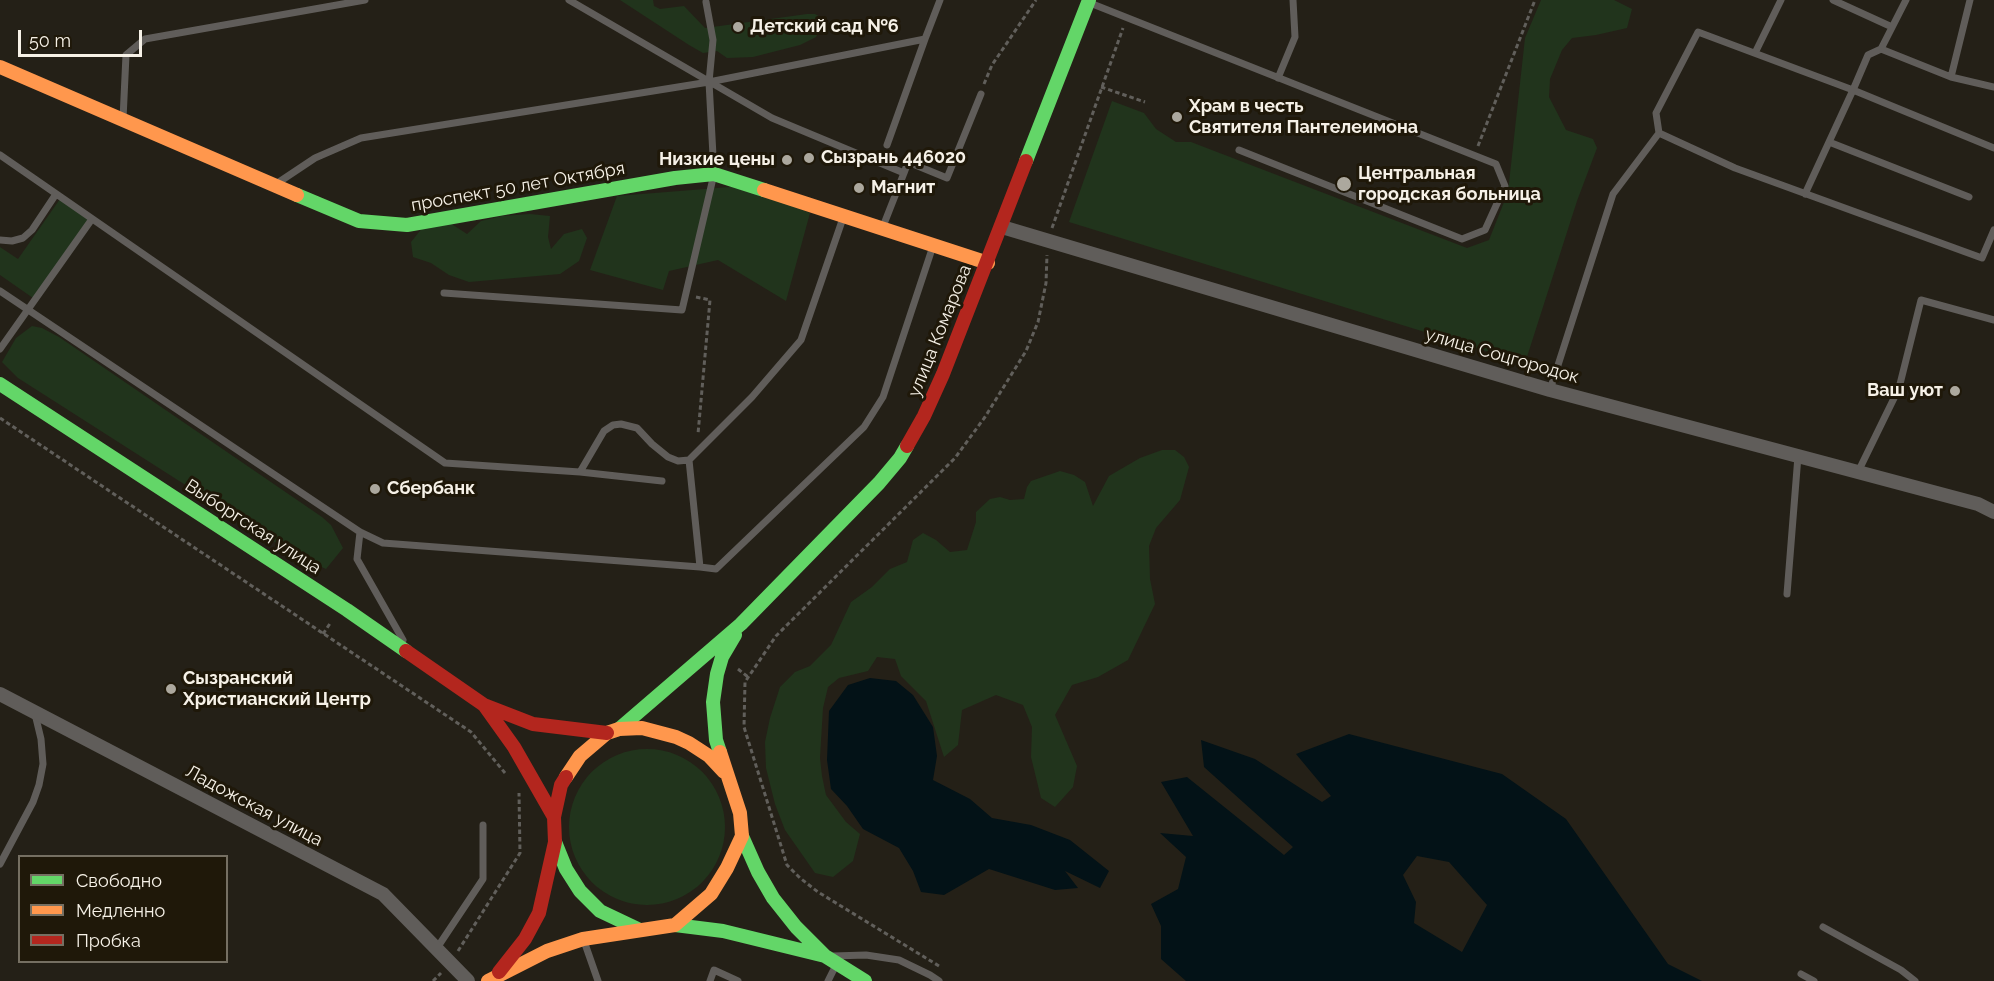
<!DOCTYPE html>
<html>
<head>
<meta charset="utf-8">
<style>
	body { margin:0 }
	#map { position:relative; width:1994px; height:981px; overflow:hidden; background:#242017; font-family:Raleway,sans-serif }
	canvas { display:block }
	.legend { position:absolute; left:18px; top:855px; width:210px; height:108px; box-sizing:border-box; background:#1f1809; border:2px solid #756f62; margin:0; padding:8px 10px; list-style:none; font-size:18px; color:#f6f1e7 }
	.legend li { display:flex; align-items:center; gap:12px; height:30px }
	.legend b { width:30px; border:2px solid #756f62 }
	.scale { position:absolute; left:18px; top:30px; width:124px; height:27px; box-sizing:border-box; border:3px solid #f6f1e7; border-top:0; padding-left:8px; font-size:18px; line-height:21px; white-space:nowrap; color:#f6f1e7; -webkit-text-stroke:4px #1f1809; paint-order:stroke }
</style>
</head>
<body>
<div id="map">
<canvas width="1994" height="981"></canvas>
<ul class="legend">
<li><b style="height:8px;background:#63d668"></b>Свободно</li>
<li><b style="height:8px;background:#ff974d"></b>Медленно</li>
<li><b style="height:8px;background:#b3261e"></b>Пробка</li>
</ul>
<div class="scale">50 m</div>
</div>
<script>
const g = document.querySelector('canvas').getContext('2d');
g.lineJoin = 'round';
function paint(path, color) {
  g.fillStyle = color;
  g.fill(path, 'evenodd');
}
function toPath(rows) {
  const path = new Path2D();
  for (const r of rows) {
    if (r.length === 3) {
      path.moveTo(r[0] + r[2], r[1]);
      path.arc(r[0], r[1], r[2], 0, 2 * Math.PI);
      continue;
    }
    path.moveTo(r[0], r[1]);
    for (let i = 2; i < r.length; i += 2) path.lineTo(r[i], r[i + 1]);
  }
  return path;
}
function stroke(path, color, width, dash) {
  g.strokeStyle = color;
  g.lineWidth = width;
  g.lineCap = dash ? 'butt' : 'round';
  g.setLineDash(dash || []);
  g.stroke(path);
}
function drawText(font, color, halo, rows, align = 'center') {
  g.font = font + ' Raleway,sans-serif';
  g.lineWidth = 6;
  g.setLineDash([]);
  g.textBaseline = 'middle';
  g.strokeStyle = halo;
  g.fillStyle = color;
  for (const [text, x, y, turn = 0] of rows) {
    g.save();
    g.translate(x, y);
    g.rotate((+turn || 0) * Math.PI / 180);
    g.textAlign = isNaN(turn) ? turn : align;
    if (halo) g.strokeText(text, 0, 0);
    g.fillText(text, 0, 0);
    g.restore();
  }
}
const green = toPath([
	[620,0,653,0,654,6,660,9,684,6,705,28,807,14,815,14,820,17,821,28,816,37,800,45,753,57,727,58,717,51,703,53,689,45],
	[1541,0,1614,0,1632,9,1627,28,1596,35,1572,38,1562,50,1550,79,1549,97,1566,130,1593,139,1597,148,1577,201,1525,363,1069,222,1112,101,1144,113,1156,129,1176,142,1191,142,1467,248,1489,240,1508,192,1525,38],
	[742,186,810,213,786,301,718,260,669,271,663,290,590,270,617,196],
	[60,199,89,219,33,298,0,275,0,247,18,259],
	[530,214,550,216,548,237,551,249,564,234,582,229,587,238,579,261,560,274,469,282,449,275,431,263,413,257,411,242,423,227,450,223,467,234,481,221,502,216],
	[32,326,42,328,59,337,322,517,331,525,343,548,326,569,295,555,18,378,2,362,16,338],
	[1162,450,1175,450,1184,457,1189,467,1180,500,1156,528,1149,546,1150,579,1155,604,1128,660,1098,677,1072,685,1055,715,1077,766,1073,787,1055,807,1041,798,1031,757,1032,727,1023,705,996,695,962,710,958,745,944,757,926,701,901,676,895,659,877,657,868,671,839,678,828,687,823,708,820,758,822,776,826,795,846,822,860,834,853,861,833,877,815,873,785,830,775,804,766,768,765,742,770,718,780,687,795,672,810,666,831,645,851,602,872,587,890,569,907,562,913,540,923,533,936,540,950,552,967,550,976,522,976,512,990,499,1000,497,1010,500,1024,499,1027,487,1031,481,1060,471,1074,475,1085,482,1093,506,1109,476,1140,458],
	[647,827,78]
]);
const water = toPath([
	[870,678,896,681,913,695,933,727,937,756,933,780,970,799,992,818,1031,825,1070,840,1109,871,1100,888,1065,871,1078,888,1055,890,989,869,944,895,921,892,913,871,899,848,863,829,847,806,831,789,827,760,829,711,848,685],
	[1349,734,1502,774,1566,819,1668,964,1702,981,1186,981,1161,959,1161,926,1151,904,1178,889,1186,857,1160,833,1193,836,1161,782,1187,777,1284,855,1293,847,1204,767,1201,740,1255,759,1322,802,1331,796,1296,754],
	[1417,856,1449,862,1487,905,1462,952,1414,923,1416,902,1403,875]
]);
const path = toPath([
	[984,84,992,65,1036,0],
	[1101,87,1145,102],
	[1478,146,1535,0],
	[1052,228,1123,28],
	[696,297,710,300,698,434],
	[0,418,471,732,505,773],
	[323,634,331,622],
	[738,669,748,677],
	[458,951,520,853,519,793],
	[939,966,818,892,800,878,787,865,744,727,745,682,776,636,955,458,985,417,1026,351,1038,322,1046,283,1047,255],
	[433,981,441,973]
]);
const lane = toPath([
	[569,0,772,118,904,173,882,229],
	[1833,0,1892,27],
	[1090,3,1496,164,1505,186,1485,230,1462,239,1239,150],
	[1881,49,1906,0],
	[1755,53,1781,0],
	[1951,77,1970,0],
	[1278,78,1295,37,1293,0],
	[1994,87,1951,77,1881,49,1868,55,1853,90,1994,148],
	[123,119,126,55,145,39,365,0],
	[1659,133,1656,113,1698,32,1853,90,1805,194],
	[1829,142,1969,197],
	[887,145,925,39],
	[0,155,445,463,580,472,604,431,613,425,621,424,637,428,652,444,668,457,678,461,689,460],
	[904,173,908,162,947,178,981,94],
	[276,184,315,158,361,138,709,82,925,39,940,0],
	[0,240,12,241,23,238,32,230,56,194],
	[0,291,360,532,383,543,700,567,689,460,752,397,801,340,843,218],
	[444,293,682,310,714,174,709,82,713,40,706,2],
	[0,349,92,219],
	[1550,390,1613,194,1659,133,1735,168,1982,258,1994,230],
	[580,472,662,481],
	[1858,472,1899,388,1921,300,1994,320],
	[360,532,357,559,403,640],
	[700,567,716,569,864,427,883,397,933,246],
	[1787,594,1798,456],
	[0,864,33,802,39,785,43,764,41,739,35,714],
	[1823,927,1901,970,1915,981],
	[584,941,598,981],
	[437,948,483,879,483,825],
	[833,956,866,955,899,960,930,975,939,981],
	[1801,974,1814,981],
	[710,981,714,970,738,981],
	[828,981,836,965]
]);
const street = toPath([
	[1002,227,1550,390,1978,504,1994,512],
	[0,694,383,894,468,981]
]);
const fast = toPath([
	[1026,161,1089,0],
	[297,195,359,221,407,225,675,178,714,174,764,190],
	[0,384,347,610,406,651],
	[619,729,741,624,879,483,900,458,907,446],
	[720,752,716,740,713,702,717,674,722,657,735,635],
	[742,836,758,872,773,898,796,927,824,955],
	[555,842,566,869,580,891,600,911,640,930],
	[675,925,723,931,825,956,865,981]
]);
const slow = toPath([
	[0,67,297,195],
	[764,190,988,263],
	[566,777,580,756,607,733,619,729,642,728,676,737,689,743,709,756,724,772],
	[488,981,547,951,583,939,675,925,711,894,727,868,742,836,740,813,720,752]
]);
const jam = toPath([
	[907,446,924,416,943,374,1026,161],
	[406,651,484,705,533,724,607,733],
	[484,705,514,747,554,817],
	[499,972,525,939,539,913,555,842,554,817,561,785,566,777]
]);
const markers = [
	[738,27,6,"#aca89e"],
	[1177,117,6,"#aca89e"],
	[809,158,6,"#aca89e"],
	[787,160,6,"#aca89e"],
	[1344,184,8,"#aca89e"],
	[859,188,6,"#aca89e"],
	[1955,391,6,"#aca89e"],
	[375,489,6,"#aca89e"],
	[171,689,6,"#aca89e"]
];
const poiNames = [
	["Детский сад №6",750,27],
	["Храм в честь",1189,107],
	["Святителя Пантелеимона",1189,128],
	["Сызрань 446020",821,158],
	["Низкие цены",775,160,"right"],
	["Центральная",1358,174],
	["городская больница",1358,195],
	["Магнит",871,188],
	["Ваш уют",1943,391,"right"],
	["Сбербанк",387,489],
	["Сызранский",183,679],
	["Христианский Центр",183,700]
];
const streetNames = [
	["проспект 50 лет Октября",518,187,-10],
	["улица Комарова",940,331,-68],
	["улица Соцгородок",1502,356,16],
	["Выборгская улица",253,527,33],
	["Ладожская улица",254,806,28]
];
paint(green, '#21341c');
paint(water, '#031217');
stroke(path, '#615f5b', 3, [4.5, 3]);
stroke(lane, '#605d5a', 7);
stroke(street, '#605d5a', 14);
stroke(fast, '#63d668', 14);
stroke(slow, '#ff974d', 14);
stroke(jam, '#b3261e', 14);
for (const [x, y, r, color] of markers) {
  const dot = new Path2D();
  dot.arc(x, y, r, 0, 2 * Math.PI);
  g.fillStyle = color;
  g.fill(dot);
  stroke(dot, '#1f1809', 2);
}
drawText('bold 18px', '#f6f1e7', '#1f1809', poiNames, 'left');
drawText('18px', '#f6f1e7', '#1f1809', streetNames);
</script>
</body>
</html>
